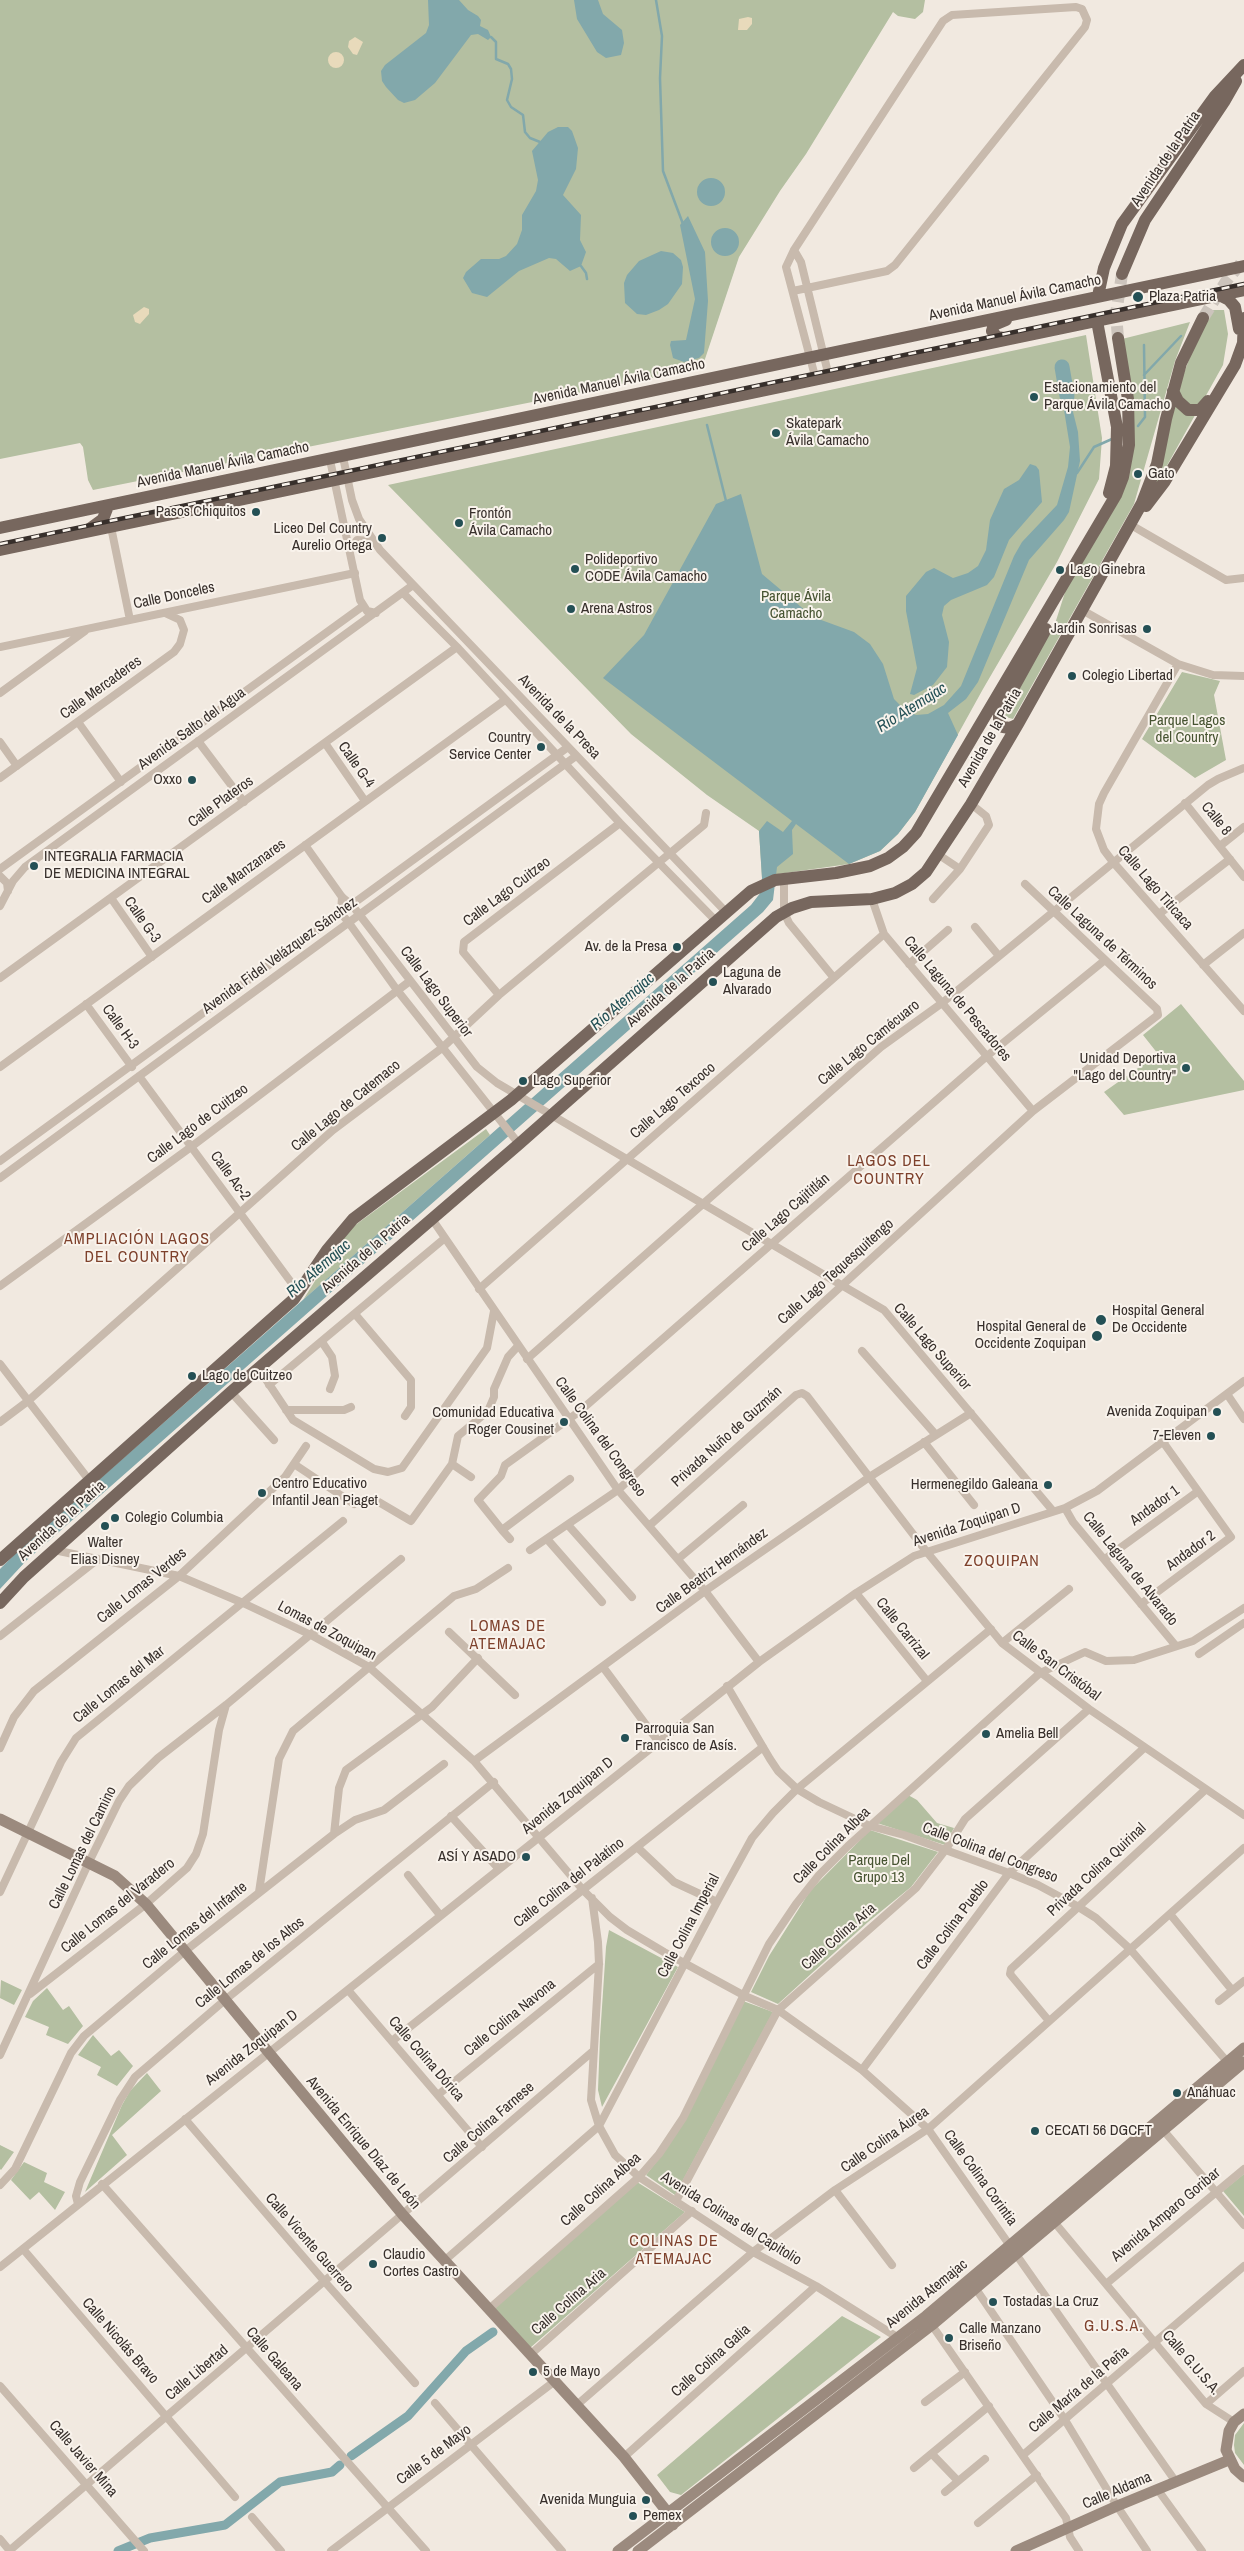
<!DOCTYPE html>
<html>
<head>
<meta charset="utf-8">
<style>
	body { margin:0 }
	canvas { display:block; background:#f1e9e0 }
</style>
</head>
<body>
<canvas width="1244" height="2551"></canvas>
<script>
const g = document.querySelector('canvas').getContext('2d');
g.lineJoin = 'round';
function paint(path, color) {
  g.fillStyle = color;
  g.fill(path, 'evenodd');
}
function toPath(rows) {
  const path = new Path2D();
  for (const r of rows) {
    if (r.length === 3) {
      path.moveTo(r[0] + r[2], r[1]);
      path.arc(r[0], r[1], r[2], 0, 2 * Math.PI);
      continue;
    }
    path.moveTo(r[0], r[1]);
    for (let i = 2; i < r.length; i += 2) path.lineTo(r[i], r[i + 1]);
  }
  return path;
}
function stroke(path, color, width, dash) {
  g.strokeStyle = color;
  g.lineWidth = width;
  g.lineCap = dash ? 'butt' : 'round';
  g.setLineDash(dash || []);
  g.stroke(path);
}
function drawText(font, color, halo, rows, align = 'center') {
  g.font = font + ' "Archivo Narrow",sans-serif';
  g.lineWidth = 4;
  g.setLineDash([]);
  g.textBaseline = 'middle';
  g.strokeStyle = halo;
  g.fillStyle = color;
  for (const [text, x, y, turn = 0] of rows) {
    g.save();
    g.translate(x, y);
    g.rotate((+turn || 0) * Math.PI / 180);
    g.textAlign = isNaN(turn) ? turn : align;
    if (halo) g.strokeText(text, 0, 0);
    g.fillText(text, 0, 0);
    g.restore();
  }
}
const green = toPath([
	[0,0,925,0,923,12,915,19,898,16,893,12,806,154,780,191,739,257,702,368,93,490,88,480,83,447,80,443,0,459],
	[1213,310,1224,310,1228,334,1223,365,1150,496,1182,378,1202,326],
	[1190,322,1175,361,1134,504,1013,719,1002,716,1016,681,1053,630,1067,586,1133,444,1122,339],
	[1086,335,1102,438,1099,479,1057,562,983,689,915,812,898,834,880,851,849,864,778,874,762,878,759,831,707,795,631,734,388,485],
	[1182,672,1220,681,1214,695,1226,760,1195,778,1142,739],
	[1181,1004,1244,1081,1244,1090,1124,1115,1104,1092,1158,1054,1143,1035],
	[486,1129,490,1135,303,1300,337,1246,354,1226],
	[908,1795,917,1800,937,1823,954,1828,945,1845,877,1823],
	[870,1830,938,1852,911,1887,868,1922,778,2004,751,1992,769,1956,810,1891],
	[609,1930,678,1967,602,2107,598,2090,600,2037,606,1947],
	[1,1980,22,1990,14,2005,0,1998],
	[47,1988,63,2010,69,2006,83,2026,68,2044,46,2035,49,2027,25,2017,33,2001],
	[743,2001,773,2012,675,2195,646,2175,664,2152],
	[93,2035,111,2056,119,2050,133,2066,117,2086,97,2075,101,2067,78,2055],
	[147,2073,161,2091,112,2135,127,2155,85,2192,122,2105,130,2091],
	[0,2145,14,2152,1,2170,0,2169],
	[24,2162,47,2173,44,2182,65,2192,55,2210,39,2192,30,2200,11,2180],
	[1244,2174,1244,2216,1223,2191],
	[637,2182,685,2212,530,2348,494,2308],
	[842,2316,881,2337,681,2495,670,2492,657,2475],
	[1244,2423,1244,2465,1235,2453,1234,2445,1235,2435]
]);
const sand = toPath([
	[748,17,752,18,752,24,747,30,738,30,739,19],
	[355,37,363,42,357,55,353,54,348,47,349,41],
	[336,60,8],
	[144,307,149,309,149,314,140,324,135,322,133,315]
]);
const water = toPath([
	[428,0,459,0,468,10,478,16,481,20,480,26,488,30,491,37,488,40,478,34,471,35,435,83,415,100,404,103,398,100,386,87,382,81,381,71,385,65,426,33,429,25],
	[574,0,598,0,603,14,622,30,624,43,621,55,606,58,597,52,577,19],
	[558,127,568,127,572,131,578,148,576,169,563,195,581,215,580,240,586,252,581,266,570,271,556,259,549,258,519,271,487,297,472,293,463,278,466,272,481,259,499,259,506,256,517,244,522,230,522,215,536,191,538,180,532,151,548,132],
	[711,192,14],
	[688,216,705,252,708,301,704,353,699,358,684,362,673,358,670,345,671,341,686,340,695,299,680,225],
	[725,242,14],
	[661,251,673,253,681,260,683,267,682,284,668,304,659,310,646,315,637,314,625,303,624,283,627,275,639,261],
	[1064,376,1078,432,1080,461,1069,512,1064,520,1029,560,978,682,966,699,948,713,958,735,915,812,898,834,880,851,849,864,796,824,792,830,793,854,777,867,773,900,763,912,27,1560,0,1589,0,1569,18,1551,751,905,761,892,762,878,759,831,767,821,783,832,792,821,603,678,644,635,716,504,741,494,762,574,813,617,854,632,870,644,883,664,894,699,906,711,916,715,928,714,944,705,961,686,1014,556,1022,542,1057,505,1068,467,1070,447,1059,379],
	[1030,464,1036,466,1039,470,1042,502,1009,540,994,577,987,585,951,600,944,606,942,615,949,642,947,667,933,685,914,695,910,694,917,668,906,611,906,596,926,572,934,568,953,578,968,573,978,566,986,550,990,520,1004,489,1019,480]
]);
const stream = toPath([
	[656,0,662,36,660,78,663,171,683,224],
	[491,37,496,42,496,59,508,64,511,69,512,79,507,100,511,107,523,115,525,132,530,138,540,142],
	[581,266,586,273,587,279],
	[1144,375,1181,336],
	[707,425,726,501],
	[1138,426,1145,417,1144,345],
	[1077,473,1094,447,1112,439]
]);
const canal = toPath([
	[351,2456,408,2416,466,2351,493,2332],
	[118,2551,150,2538,225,2525,280,2482,332,2472,340,2465]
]);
const river = toPath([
	[1062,367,1067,396]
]);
const primaryTunnel = toPath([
	[1203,318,1227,280,1244,260],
	[1118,338,1116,314,1122,274]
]);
const street = toPath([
	[794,250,801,262,829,377],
	[793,291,887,271,895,265,1085,27,1087,20,1082,9,1076,7,952,15,943,21,794,250,786,267,816,380],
	[343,457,352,500,359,519,380,550,726,912],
	[330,460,360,600,367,611,376,613],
	[1131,525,1226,580,1244,578],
	[111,527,130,620],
	[350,551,357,540,372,541],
	[403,593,457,647,620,823,716,921],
	[1082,610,1178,664,1213,675,1244,676],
	[0,647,355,573],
	[1178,664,1104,793,1099,804,1096,829,1104,850,1113,862,1244,1011],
	[0,693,85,631],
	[78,722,121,782],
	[198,741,244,802],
	[0,742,17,766],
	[325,743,365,801],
	[0,778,174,652,180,644,184,630,180,620,165,613],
	[1185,803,1244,877],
	[305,845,342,897,352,905,477,1067,497,1083,884,1310,1053,1511],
	[1220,846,1244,827],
	[0,869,363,606],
	[960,869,989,825,986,816,971,804],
	[0,876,7,883,8,891],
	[784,878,784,912,789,923,834,978],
	[342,897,341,913,349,923,397,990,519,1144],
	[111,898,152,957],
	[872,899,884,934,1033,1111],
	[933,899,960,869,939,855],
	[0,906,13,881,25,867,413,585],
	[1159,914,1230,859],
	[975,927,999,956],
	[909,964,948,930],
	[1203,965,1244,933],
	[0,978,457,647],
	[499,995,463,952,464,942,620,823],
	[86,1004,132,1067],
	[0,1067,505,700],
	[139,1076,299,1293],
	[0,1161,568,747],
	[0,1178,576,756],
	[432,1219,618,1490,705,1591,759,1662],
	[0,1286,191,1147,410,981],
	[479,1289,884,934],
	[355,1314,411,1380,411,1407,405,1416],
	[322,1342,332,1357,335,1376,330,1389],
	[862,1351,936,1435],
	[527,1359,881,1047,942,1003,1208,785,1218,779,1244,768],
	[0,1364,89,1480],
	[259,1369,293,1420,374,1469,388,1472,402,1468,487,1348,494,1311],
	[269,1385,445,1238],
	[231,1392,274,1440],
	[1227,1394,1244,1419],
	[286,1410,344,1410,351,1407],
	[0,1422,28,1401,333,1130,442,1048,499,995,704,825,706,813],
	[924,1442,974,1505],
	[294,1464,354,1504],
	[452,1464,471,1477],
	[570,1479,502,1530,478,1500,501,1476,505,1465,580,1411,987,1056,1105,960],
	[377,1501,411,1521,452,1464,458,1436,488,1411,494,1397,494,1389,508,1357,518,1346],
	[1065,1508,1073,1522,1176,1646],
	[568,1525,632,1597],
	[650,1525,796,1395,802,1393,807,1396,926,1551,1002,1643,1089,1709,1244,1815],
	[502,1530,510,1539],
	[547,1539,602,1602],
	[54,1550,179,1576,243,1603,311,1635,369,1667,474,1761,583,1890,610,1917,627,1930,664,1952,745,1996,778,2010,862,2070,928,2129,1176,2482],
	[530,1550,618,1490,1033,1111,1158,1015,1157,1009,1025,884],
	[678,1559,743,1505],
	[1105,1559,1197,1492],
	[856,1593,927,1681],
	[1141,1604,1231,1537,1163,1442],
	[449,1632,515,1695],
	[0,1636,98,1559],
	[1002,1643,1069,1589],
	[1199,1654,1244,1623],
	[603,1667,658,1741],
	[727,1686,770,1759,778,1771,797,1789,819,1802,870,1826,904,1835,1009,1873,1038,1885,1077,1906,1096,1918,1130,1949,1230,2065],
	[0,1748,14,1717,34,1691,179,1576,285,1477,306,1446],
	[474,1761,705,1591,871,1476,971,1413],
	[451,1816,498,1868],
	[334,1834,355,1820,384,1810,444,1764],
	[637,1847,674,1882,717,1902],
	[408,1875,440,1915],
	[0,1892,61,1762,76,1738,343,1521],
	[259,1892,279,1759,293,1731,454,1596,476,1589,508,1568],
	[592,1898,598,1942,599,1964,591,2100,599,2126,615,2155,639,2177,753,2252,816,2286,900,2339],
	[1170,1914,1232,1990],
	[348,1990,482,2147],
	[30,1994,146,1904,187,1868,196,1854,203,1834,219,1730,226,1705],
	[1219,2001,1244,1981],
	[1049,2021,1010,1974,1011,1969,1205,1790],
	[392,2041,763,1747],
	[0,2055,89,1862,119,1801,129,1786,158,1758,226,1705,401,1559],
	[862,2070,1009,1873,1144,1748],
	[439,2094,599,1964],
	[185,2119,325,2282,415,2383],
	[1164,2131,1244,2225],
	[102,2184,426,2551],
	[0,2185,15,2169,71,2053,84,2036,185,1951,334,1834,339,1788,346,1770,432,1707,478,1658],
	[835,2190,892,2265],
	[676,2201,778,2010,916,1888,946,1849,965,1819,1089,1709],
	[78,2204,76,2196,80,2182,120,2100,135,2077,225,2000,494,1782],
	[1055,2223,1206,2404,1234,2422],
	[23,2249,235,2497],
	[444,2261,599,2126,717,1902,752,1838,773,1813,797,1789,991,1629],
	[0,2267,759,1662,856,1593,914,1556,1065,1508,1097,1491,1244,1381],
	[1106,2284,1244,2169],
	[976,2289,1065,2420,1117,2506,1147,2551],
	[489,2309,639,2177,659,2154,683,2118,769,1944,796,1904,819,1875,848,1846,1040,1673,1085,1652,1106,1661,1134,1660,1193,1641,1244,1608],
	[929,2321,1066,2518,1070,2537,1079,2551],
	[531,2354,692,2211],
	[0,2386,144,2551],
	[925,2402,965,2372],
	[435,2403,562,2551],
	[578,2404,753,2252,835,2190,928,2129,1244,1848],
	[1206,2404,1244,2371],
	[932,2454,958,2481],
	[1023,2455,1244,2266],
	[624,2457,816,2286],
	[914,2468,989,2406],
	[1158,2490,1202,2551],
	[945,2492,985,2459],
	[252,2517,281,2551],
	[978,2523,1037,2475],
	[0,2539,10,2551],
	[9,2551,592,2052],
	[331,2551,555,2381]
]);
const secondary = toPath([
	[0,1819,115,1876,146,1904,403,2215,624,2457,668,2513,673,2525],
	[1244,2414,1234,2422,1229,2431,1226,2450,1235,2469,1244,2477],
	[618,2551,926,2316,1244,2048],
	[638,2551,932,2325,1244,2062],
	[1016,2551,1117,2506,1229,2460]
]);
const primary = toPath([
	[1122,274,1145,220,1224,102,1236,81],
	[1219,295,1229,300,1235,307,1239,329],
	[1098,296,1104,268,1122,224,1215,96,1244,65],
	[1006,320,994,325,992,331,997,337,1010,339],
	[1097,321,1117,427,1116,466,1109,493],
	[1173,391,1178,401,1188,410,1200,410,1208,401],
	[1146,506,1165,481,1235,365,1243,343,1244,318],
	[0,528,1244,266],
	[88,530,103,519,108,506],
	[0,550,1244,290],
	[1018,724,1010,728,1003,727,999,723,999,714,1046,629],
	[0,1560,294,1299,327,1250,353,1219,511,1100,751,891,775,880,836,873,870,866,888,858,903,847,916,833,1116,495,1123,477,1129,445,1128,399,1118,338],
	[0,1603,24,1577,231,1392,519,1144,776,917,792,908,811,902,872,899,895,893,912,884,926,872,971,804,1018,724,1142,503,1157,464,1166,419,1181,363,1203,318]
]);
const rail = toPath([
	[0,544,1244,284]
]);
const markers = [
	[1138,297,6,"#245055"],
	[1034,397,5,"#245055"],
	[776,433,5,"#245055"],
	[1138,474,5,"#245055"],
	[256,512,5,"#245055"],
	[459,523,5,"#245055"],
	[382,538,5,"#245055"],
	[575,569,5,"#245055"],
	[1060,570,5,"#245055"],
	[571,609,5,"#245055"],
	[1147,629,5,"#245055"],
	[1072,676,5,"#245055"],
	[541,747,5,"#245055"],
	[192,780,5,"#245055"],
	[34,866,5,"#245055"],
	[677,947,5,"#245055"],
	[713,982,5,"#245055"],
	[1186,1068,5,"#245055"],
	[523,1081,5,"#245055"],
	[1101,1320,6,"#245055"],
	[1097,1336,6,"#245055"],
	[192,1376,5,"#245055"],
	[1217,1412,5,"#245055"],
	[564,1422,5,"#245055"],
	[1211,1436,5,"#245055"],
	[1048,1485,5,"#245055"],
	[262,1493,5,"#245055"],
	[115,1518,5,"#245055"],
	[105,1526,5,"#245055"],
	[986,1734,5,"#245055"],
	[625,1738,5,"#245055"],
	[526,1857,5,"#245055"],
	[1177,2093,5,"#245055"],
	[1035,2131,5,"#245055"],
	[373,2264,5,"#245055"],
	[993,2302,5,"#245055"],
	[949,2338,5,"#245055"],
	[533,2372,5,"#245055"],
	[646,2500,5,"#245055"],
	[633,2516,5,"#245055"]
];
const streetNames = [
	["Avenida de la Patria",1166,159,-56],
	["Avenida Manuel Ávila Camacho",1015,298,-12],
	["Avenida Manuel Ávila Camacho",619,382,-12],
	["Avenida Manuel Ávila Camacho",223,465,-12],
	["Calle Donceles",174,596,-12],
	["Calle Mercaderes",101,688,-36],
	["Avenida de la Presa",559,717,46],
	["Avenida Salto del Agua",192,729,-36],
	["Avenida de la Patria",990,738,-60],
	["Calle G-4",356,765,55],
	["Calle Plateros",221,802,-36],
	["Calle 8",1216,819,51],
	["Calle Manzanares",244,872,-36],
	["Calle Lago Titicaca",1155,888,49],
	["Calle Lago Cuitzeo",507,892,-37],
	["Calle G-3",142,920,55],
	["Calle Laguna de Términos",1102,938,43],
	["Avenida Fidel Velázquez Sánchez",280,956,-36],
	["Avenida de la Patria",671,988,-41],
	["Calle Lago Superior",436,992,53],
	["Calle Laguna de Pescadores",957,999,50],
	["Calle H-3",120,1027,54],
	["Calle Lago Camécuaro",869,1043,-39],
	["Calle Lago Texcoco",673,1101,-41],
	["Calle Lago de Catemaco",346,1106,-39],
	["Calle Lago de Cuitzeo",198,1124,-37],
	["Calle Ac-2",230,1176,54],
	["Calle Lago Cajititlán",786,1213,-41],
	["Avenida de la Patria",366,1254,-41],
	["Calle Lago Tequesquitengo",836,1272,-42],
	["Calle Lago Superior",932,1347,49],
	["Calle Colina del Congreso",600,1437,54],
	["Privada Nuño de Guzmán",727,1437,-42],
	["Andador 1",1155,1506,-36],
	["Avenida de la Patria",62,1521,-42],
	["Avenida Zoquipan D",967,1525,-18],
	["Andador 2",1191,1551,-36],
	["Calle Laguna de Alvarado",1130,1569,51],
	["Calle Beatriz Hernández",712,1571,-36],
	["Calle Lomas Verdes",142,1586,-39],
	["Calle Carrizal",902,1629,51],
	["Lomas de Zoquipan",327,1631,28],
	["Calle San Cristóbal",1056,1666,37],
	["Calle Lomas del Mar",119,1685,-39],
	["Avenida Zoquipan D",568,1796,-39],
	["Calle Colina Albea",832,1846,-45],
	["Calle Lomas del Camino",83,1848,-64],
	["Calle Colina del Congreso",990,1853,21],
	["Privada Colina Quirinal",1097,1870,-43],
	["Calle Colina del Palatino",569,1883,-38],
	["Calle Lomas del Varadero",118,1906,-39],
	["Calle Colina Pueblo",953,1925,-53],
	["Calle Lomas del Infante",195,1926,-39],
	["Calle Colina Imperial",689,1926,-62],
	["Calle Colina Aria",839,1937,-41],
	["Calle Lomas de los Altos",250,1963,-39],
	["Calle Colina Navona",510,2018,-39],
	["Avenida Zoquipan D",252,2048,-38],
	["Calle Colina Dórica",426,2059,49],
	["Calle Colina Farnese",489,2123,-41],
	["Calle Colina Áurea",885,2140,-35],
	["Avenida Enrique Díaz de León",363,2143,50],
	["Calle Colina Corintia",980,2178,54],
	["Calle Colina Albea",601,2190,-42],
	["Avenida Amparo Goribar",1166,2215,-40],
	["Avenida Colinas del Capitolio",731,2219,32],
	["Calle Vicente Guerrero",309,2243,49],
	["Avenida Atemajac",927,2294,-39],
	["Calle Colina Aria",569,2302,-41],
	["Calle Nicolás Bravo",120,2341,49],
	["Calle Galeana",274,2359,49],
	["Calle Colina Galia",711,2361,-42],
	["Calle G.U.S.A.",1191,2363,49],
	["Calle Libertad",197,2373,-40],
	["Calle María de la Peña",1079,2390,-40],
	["Calle 5 de Mayo",434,2455,-37],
	["Calle Javier Mina",83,2459,49],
	["Calle Aldama",1117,2491,-23]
];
const poiNames = [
	["Plaza Patria",1149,297],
	["Estacionamiento del",1044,388],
	["Parque Ávila Camacho",1044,405],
	["Skatepark",786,424],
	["Ávila Camacho",786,441],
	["Gato",1148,474],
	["Pasos Chiquitos",246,512,"right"],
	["Frontón",469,514],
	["Ávila Camacho",469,531],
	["Liceo Del Country",372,529,"right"],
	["Aurelio Ortega",372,546,"right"],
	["Polideportivo",585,560],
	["CODE Ávila Camacho",585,577],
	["Lago Ginebra",1070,570],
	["Arena Astros",581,609],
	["Jardin Sonrisas",1137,629,"right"],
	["Colegio Libertad",1082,676],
	["Country",531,738,"right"],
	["Service Center",531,755,"right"],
	["Oxxo",182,780,"right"],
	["INTEGRALIA FARMACIA",44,857],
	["DE MEDICINA INTEGRAL",44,874],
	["Av. de la Presa",667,947,"right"],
	["Laguna de",723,973],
	["Alvarado",723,990],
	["Unidad Deportiva",1176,1059,"right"],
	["\"Lago del Country\"",1176,1076,"right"],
	["Lago Superior",533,1081],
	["Hospital General",1112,1311],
	["De Occidente",1112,1328],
	["Hospital General de",1086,1327,"right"],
	["Occidente Zoquipan",1086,1344,"right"],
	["Lago de Cuitzeo",202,1376],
	["Avenida Zoquipan",1207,1412,"right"],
	["Comunidad Educativa",554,1413,"right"],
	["Roger Cousinet",554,1430,"right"],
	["7-Eleven",1201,1436,"right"],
	["Centro Educativo",272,1484],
	["Infantil Jean Piaget",272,1501],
	["Hermenegildo Galeana",1038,1485,"right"],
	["Colegio Columbia",125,1518],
	["Walter",105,1543,"center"],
	["Elias Disney",105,1560,"center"],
	["Parroquia San",635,1729],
	["Francisco de Asís.",635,1746],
	["Amelia Bell",996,1734],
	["ASÍ Y ASADO",516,1857,"right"],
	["Anáhuac",1187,2093],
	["CECATI 56 DGCFT",1045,2131],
	["Claudio",383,2255],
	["Cortes Castro",383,2272],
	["Tostadas La Cruz",1003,2302],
	["Calle Manzano",959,2329],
	["Briseño",959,2346],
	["5 de Mayo",543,2372],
	["Avenida Munguia",636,2500,"right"],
	["Pemex",643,2516]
];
const parkNames = [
	["Parque Ávila",796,597],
	["Camacho",796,614],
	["Parque Lagos",1187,721],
	["del Country",1187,738],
	["Parque Del",879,1861],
	["Grupo 13",879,1878]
];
const waterNames = [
	["Río Atemajac",912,708,-32],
	["Río Atemajac",623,1002,-41],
	["Río Atemajac",319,1269,-41]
];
const neighbourhoodNames = [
	["LAGOS DEL",889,1162],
	["COUNTRY",889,1180],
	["AMPLIACIÓN LAGOS",137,1240],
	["DEL COUNTRY",137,1258],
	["ZOQUIPAN",1002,1562],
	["LOMAS DE",508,1627],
	["ATEMAJAC",508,1645],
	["COLINAS DE",674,2242],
	["ATEMAJAC",674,2260],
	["G.U.S.A.",1114,2327]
];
paint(green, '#b4bfa1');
paint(sand, '#e8dabb');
paint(water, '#82a8ab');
stroke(stream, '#82a8ab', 2.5);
stroke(canal, '#82a8ab', 9);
stroke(river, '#82a8ab', 15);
stroke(primaryTunnel, '#ccc4bc', 12, [12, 6]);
stroke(street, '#c8baad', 8);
stroke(secondary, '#9b8a7e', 11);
stroke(primary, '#77675e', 12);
stroke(rail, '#372f2b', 4.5);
stroke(rail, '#f9f3ec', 2.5, [8]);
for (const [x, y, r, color] of markers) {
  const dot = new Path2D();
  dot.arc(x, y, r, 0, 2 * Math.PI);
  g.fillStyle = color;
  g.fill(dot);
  stroke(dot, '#f9f3ec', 2);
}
drawText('15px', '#372f2b', '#f9f3ec', streetNames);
drawText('15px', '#372f2b', '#f9f3ec', poiNames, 'left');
drawText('15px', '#465331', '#f9f3ec', parkNames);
drawText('italic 16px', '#245055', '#f9f3ec', waterNames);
g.letterSpacing = '1px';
drawText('16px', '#7e412c', '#f9f3ec', neighbourhoodNames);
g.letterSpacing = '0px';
</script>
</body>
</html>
